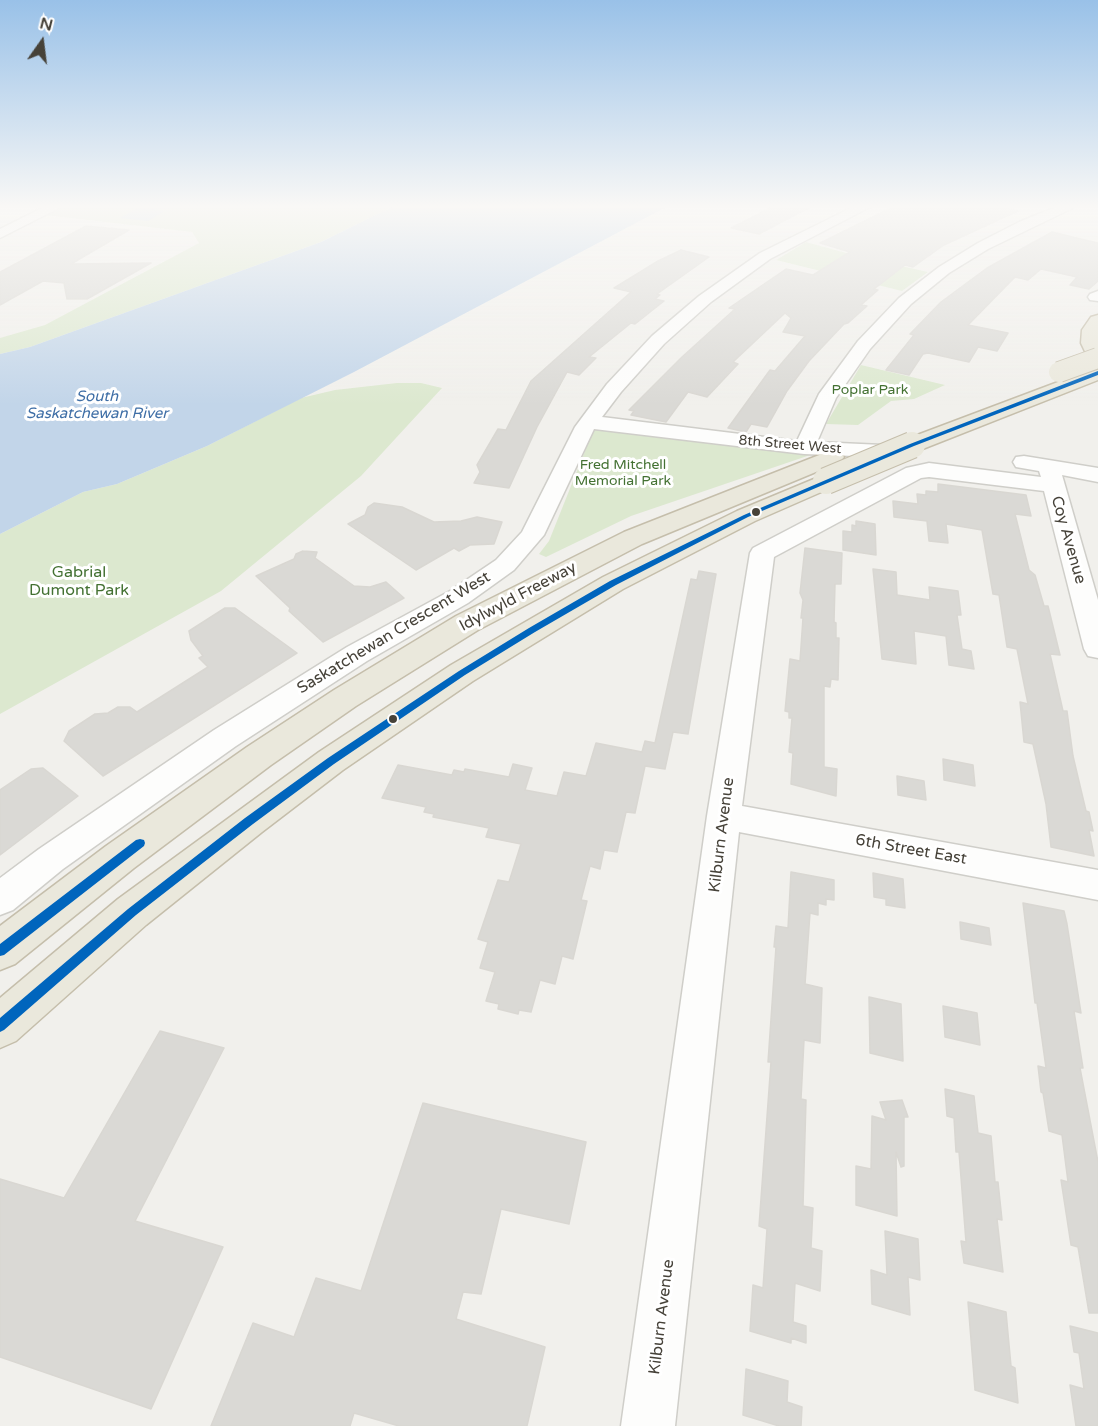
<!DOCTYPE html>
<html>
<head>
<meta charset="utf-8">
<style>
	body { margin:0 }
	#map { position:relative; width:1098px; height:1426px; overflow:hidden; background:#f1f0ec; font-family:"Varela Round",sans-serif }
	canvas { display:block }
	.north { position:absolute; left:12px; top:12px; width:60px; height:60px; -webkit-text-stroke:4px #fff; paint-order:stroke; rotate:14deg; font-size:16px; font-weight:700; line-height:24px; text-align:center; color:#464239 }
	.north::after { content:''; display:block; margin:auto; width:21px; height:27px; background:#464239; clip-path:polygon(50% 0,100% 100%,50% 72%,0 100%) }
</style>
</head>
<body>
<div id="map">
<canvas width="1098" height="1426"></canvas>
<div class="north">N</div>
</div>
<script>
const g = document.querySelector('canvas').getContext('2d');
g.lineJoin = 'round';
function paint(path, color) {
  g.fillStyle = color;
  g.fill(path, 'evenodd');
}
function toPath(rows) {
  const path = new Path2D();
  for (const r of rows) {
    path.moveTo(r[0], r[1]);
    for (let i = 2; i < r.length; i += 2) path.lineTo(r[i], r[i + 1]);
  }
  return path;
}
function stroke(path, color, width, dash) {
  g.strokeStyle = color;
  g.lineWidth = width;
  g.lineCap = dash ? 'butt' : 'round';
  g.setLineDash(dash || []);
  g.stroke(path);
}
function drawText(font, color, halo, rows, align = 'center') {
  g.font = font + ' "Varela Round",sans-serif';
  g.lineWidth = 6;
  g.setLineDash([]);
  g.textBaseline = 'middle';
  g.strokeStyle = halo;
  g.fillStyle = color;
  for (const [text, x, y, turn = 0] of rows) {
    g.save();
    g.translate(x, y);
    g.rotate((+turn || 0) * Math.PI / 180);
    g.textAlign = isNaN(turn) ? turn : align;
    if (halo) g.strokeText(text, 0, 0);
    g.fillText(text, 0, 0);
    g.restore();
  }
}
const green = toPath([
	[64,205,396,205,321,242,30,347,0,354,0,338,45,325,199,243,192,232,44,215],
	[806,242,861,257,928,272,902,291,776,260],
	[861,365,945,385,914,399,891,401,858,425,826,424],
	[397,383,421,383,442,388,361,476,221,591,0,714,0,534,83,492,117,484,207,446,301,398,335,390],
	[595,426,819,452,631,516,546,557,539,554,549,541]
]);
const water = toPath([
	[142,205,167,205,174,206,168,209,153,209,165,211,148,221,120,218],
	[396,205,670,205,354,372,207,446,117,484,83,492,0,534,0,354,30,347,321,242]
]);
const building = toPath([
	[776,205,814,205,759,234,731,228,776,205],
	[897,205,995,205,1018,211,944,245,913,267,905,265,874,289,878,290,861,305,867,306,848,323,844,324,809,361,787,391,767,427,751,424,746,432,728,428,770,370,775,371,805,336,783,332,791,318,785,313,733,362,738,364,707,397,688,392,666,422,631,415,634,411,629,410,682,357,735,309,729,308,786,269,813,275,850,252,820,243,897,205],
	[86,226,129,230,71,264,151,263,87,299,67,299,64,283,43,281,0,305,0,272,86,226],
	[1052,232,1098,243,1098,281,1089,289,1070,285,1077,277,1041,269,1028,280,1015,277,968,325,1008,333,997,351,978,347,969,362,928,353,923,354,909,375,886,370,914,335,910,334,941,302,987,268,1052,232],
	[681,250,709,257,657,294,660,295,655,299,664,301,635,324,631,323,589,357,596,358,579,375,567,372,537,427,509,488,474,483,480,472,477,465,498,429,506,430,531,381,631,292,614,288,658,261,681,250],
	[938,484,1026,495,1031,516,1015,514,1029,570,1035,575,1044,606,1048,606,1060,655,1050,654,1063,711,1067,711,1073,756,1086,811,1089,812,1093,831,1089,830,1094,856,1051,847,1046,804,1033,744,1024,742,1020,702,1028,704,1017,649,1007,647,999,595,993,594,982,530,946,524,948,543,929,541,927,521,894,517,893,501,918,504,917,494,926,495,926,491,938,492,938,484],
	[374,503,402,507,434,522,461,521,477,517,502,522,494,544,470,545,459,551,454,548,416,570,348,524,365,515,368,507,374,503],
	[856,521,875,524,876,555,843,550,843,531,852,532,852,525,856,526,856,521],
	[805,548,842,553,841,584,835,584,834,622,836,623,836,638,839,638,838,680,831,679,830,687,824,686,824,767,837,769,836,796,791,784,793,753,789,752,792,718,789,718,789,712,785,711,790,659,800,661,803,618,801,618,803,600,800,593,805,548],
	[303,551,317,552,315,558,354,586,370,587,386,582,404,598,323,642,289,611,290,608,256,576,294,559,296,554,303,551],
	[873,569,896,572,897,595,930,600,929,587,958,591,961,615,957,615,962,649,971,651,974,669,949,665,946,636,914,631,916,664,882,659,873,569],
	[699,571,716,574,688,734,673,732,665,769,645,766,635,813,626,812,617,852,604,850,600,869,590,866,581,900,587,901,573,959,562,956,555,984,540,980,531,1012,519,1010,518,1014,498,1009,499,1004,486,1001,495,972,480,968,488,942,478,939,498,880,509,882,521,844,486,837,489,828,433,817,434,814,424,812,426,807,382,798,398,765,452,775,454,770,464,772,465,769,509,777,513,764,532,768,525,790,557,796,564,772,586,776,596,743,642,752,645,741,655,743,691,579,697,580,699,571],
	[225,608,235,608,297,653,103,776,64,741,69,731,95,714,108,713,118,707,130,707,137,712,208,667,199,658,203,656,191,640,189,631,225,608],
	[943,759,973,765,975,786,944,780,943,759],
	[43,768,78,796,0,855,0,790,31,769,43,768],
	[897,776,924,781,926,800,898,795,897,776],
	[791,872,834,880,834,900,826,899,826,905,818,903,818,915,810,913,805,984,822,988,820,1043,804,1040,801,1099,806,1100,803,1206,813,1208,811,1248,822,1251,820,1291,795,1283,793,1322,806,1326,806,1343,791,1338,791,1343,750,1331,753,1285,763,1288,767,1229,759,1226,771,1062,768,1062,776,947,774,947,776,926,788,928,791,872],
	[873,873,903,879,905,908,886,905,886,899,874,897,873,873],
	[1023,903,1064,911,1067,924,1081,1013,1074,1011,1083,1068,1080,1068,1098,1162,1098,1313,1089,1313,1078,1247,1071,1245,1061,1180,1068,1182,1062,1135,1049,1131,1043,1093,1041,1092,1038,1066,1046,1068,1037,1003,1035,1003,1023,903],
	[960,922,989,928,991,945,961,939,960,922],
	[869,997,901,1004,903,1061,870,1053,869,997],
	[943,1006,977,1013,980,1045,945,1037,943,1006],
	[160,1031,224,1048,135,1221,223,1247,151,1409,0,1357,0,1179,64,1198,160,1031],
	[945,1089,974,1096,978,1133,991,1136,995,1182,998,1182,1002,1220,997,1219,1003,1272,964,1263,961,1241,966,1242,959,1152,956,1152,954,1118,947,1116,945,1089],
	[902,1100,908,1117,904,1117,904,1166,901,1167,896,1152,897,1216,856,1205,856,1166,871,1169,872,1116,886,1120,880,1102,902,1100],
	[423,1103,586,1142,569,1224,501,1209,481,1294,463,1292,456,1319,545,1347,527,1426,399,1426,354,1413,350,1426,211,1426,253,1323,294,1337,316,1278,361,1291,423,1103],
	[885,1231,918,1239,920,1280,908,1277,910,1315,872,1304,871,1270,887,1275,885,1231],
	[968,1302,1006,1312,1011,1366,1015,1368,1018,1403,975,1390,968,1302],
	[1070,1326,1098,1333,1098,1426,1076,1426,1070,1385,1084,1389,1079,1353,1074,1352,1070,1326],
	[746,1369,788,1381,787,1402,802,1407,801,1426,779,1426,743,1415,746,1369]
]);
const minor = toPath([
	[48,205,65,205,0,238,0,229,48,205],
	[857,205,874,205,770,259,711,302,664,344,621,392,602,417,797,441,819,394,858,341,899,298,939,267,978,243,1019,222,1061,205,1079,205,988,249,949,273,911,304,870,349,836,398,817,442,905,446,913,447,916,452,913,457,905,458,804,454,594,429,544,535,514,570,468,603,367,661,236,746,63,869,13,910,0,915,0,878,39,849,214,730,347,647,450,591,496,560,522,532,575,427,607,384,652,336,699,296,760,253,857,205],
	[1098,291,1098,301,1090,300,1088,297,1090,294,1098,291],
	[1024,456,1098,468,1098,482,1062,475,1098,600,1098,658,1088,656,1084,649,1044,491,929,477,921,478,774,557,742,806,1098,870,1098,900,739,832,675,1426,621,1426,707,816,750,553,753,548,906,468,929,463,1041,477,1039,471,1016,467,1013,462,1016,457,1024,456]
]);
const highway = toPath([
	[1098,315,1098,366,1091,364,1081,343,1082,330,1091,317,1098,315],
	[1098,367,1098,380,920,450,912,452,904,450,900,445,904,440,1098,367],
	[832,450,840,452,844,457,840,462,642,544,478,630,356,706,271,765,134,868,15,964,0,970,0,926,106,846,247,747,334,690,456,616,624,532,832,450],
	[826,474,835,476,838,481,835,486,755,521,623,589,473,681,343,770,262,832,146,925,16,1041,0,1048,0,998,118,899,319,752,451,665,603,577,737,511,826,474]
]);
const highwayBridgeFar1 = toPath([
	[1059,372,1098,358]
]);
const highwayBridge = toPath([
	[826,481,912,445]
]);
const bus1 = toPath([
	[1098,371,1098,375,914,446,748,517,616,585,535,632,465,675,334,764,253,824,136,915,4,1030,0,1032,0,1018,128,909,245,818,328,758,459,671,529,628,610,581,744,515,910,444,1098,371],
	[140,839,144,840,145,843,144,846,4,955,0,956,0,944,136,840,140,839]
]);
const markers = [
	[756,512,5,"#464239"],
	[393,719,5,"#464239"]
];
const farParknames = [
	["Poplar Park",870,390],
	["Fred Mitchell",623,465],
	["Memorial Park",623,481]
];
const farStreetnames = [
	["8th Street West",790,445,5]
];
const farWaternames = [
	["South",97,397],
	["Saskatchewan River",97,414]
];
const streetNames = [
	["Coy Avenue",1068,540,74],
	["Idylwyld Freeway",518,597,-28],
	["Saskatchewan Crescent West",394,633,-31],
	["Kilburn Avenue",722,835,-83],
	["6th Street East",911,850,10],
	["Kilburn Avenue",662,1317,-83]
];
const parkNames = [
	["Gabrial",79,573],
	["Dumont Park",79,591]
];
paint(green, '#dce8cf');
paint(water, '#c2d5e9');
paint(building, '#dad9d5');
stroke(building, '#d9d7d2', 1.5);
stroke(minor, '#cfcec9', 3);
stroke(highway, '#c5beab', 3);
paint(minor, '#fdfdfc');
paint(highway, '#eae8dc');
stroke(highwayBridgeFar1, '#c5beab', 22, []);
stroke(highwayBridge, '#c5beab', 28, []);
stroke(highwayBridgeFar1, '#eae8dc', 20);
stroke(highwayBridge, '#eae8dc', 26);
paint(bus1, '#0065bd');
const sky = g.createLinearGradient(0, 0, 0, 405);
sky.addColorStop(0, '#99c1e8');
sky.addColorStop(0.51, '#f9f8f6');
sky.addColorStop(1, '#f9f8f600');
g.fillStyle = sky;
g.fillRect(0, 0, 1098, 405);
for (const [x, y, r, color] of markers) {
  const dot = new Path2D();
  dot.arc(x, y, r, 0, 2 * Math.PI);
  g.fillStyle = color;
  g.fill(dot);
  stroke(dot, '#fff', 2);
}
drawText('14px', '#437132', '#fff', farParknames);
drawText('14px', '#464239', '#fff', farStreetnames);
drawText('italic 15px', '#3e6ea6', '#fff', farWaternames);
drawText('16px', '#464239', '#fff', streetNames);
drawText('16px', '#437132', '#fff', parkNames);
</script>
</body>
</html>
